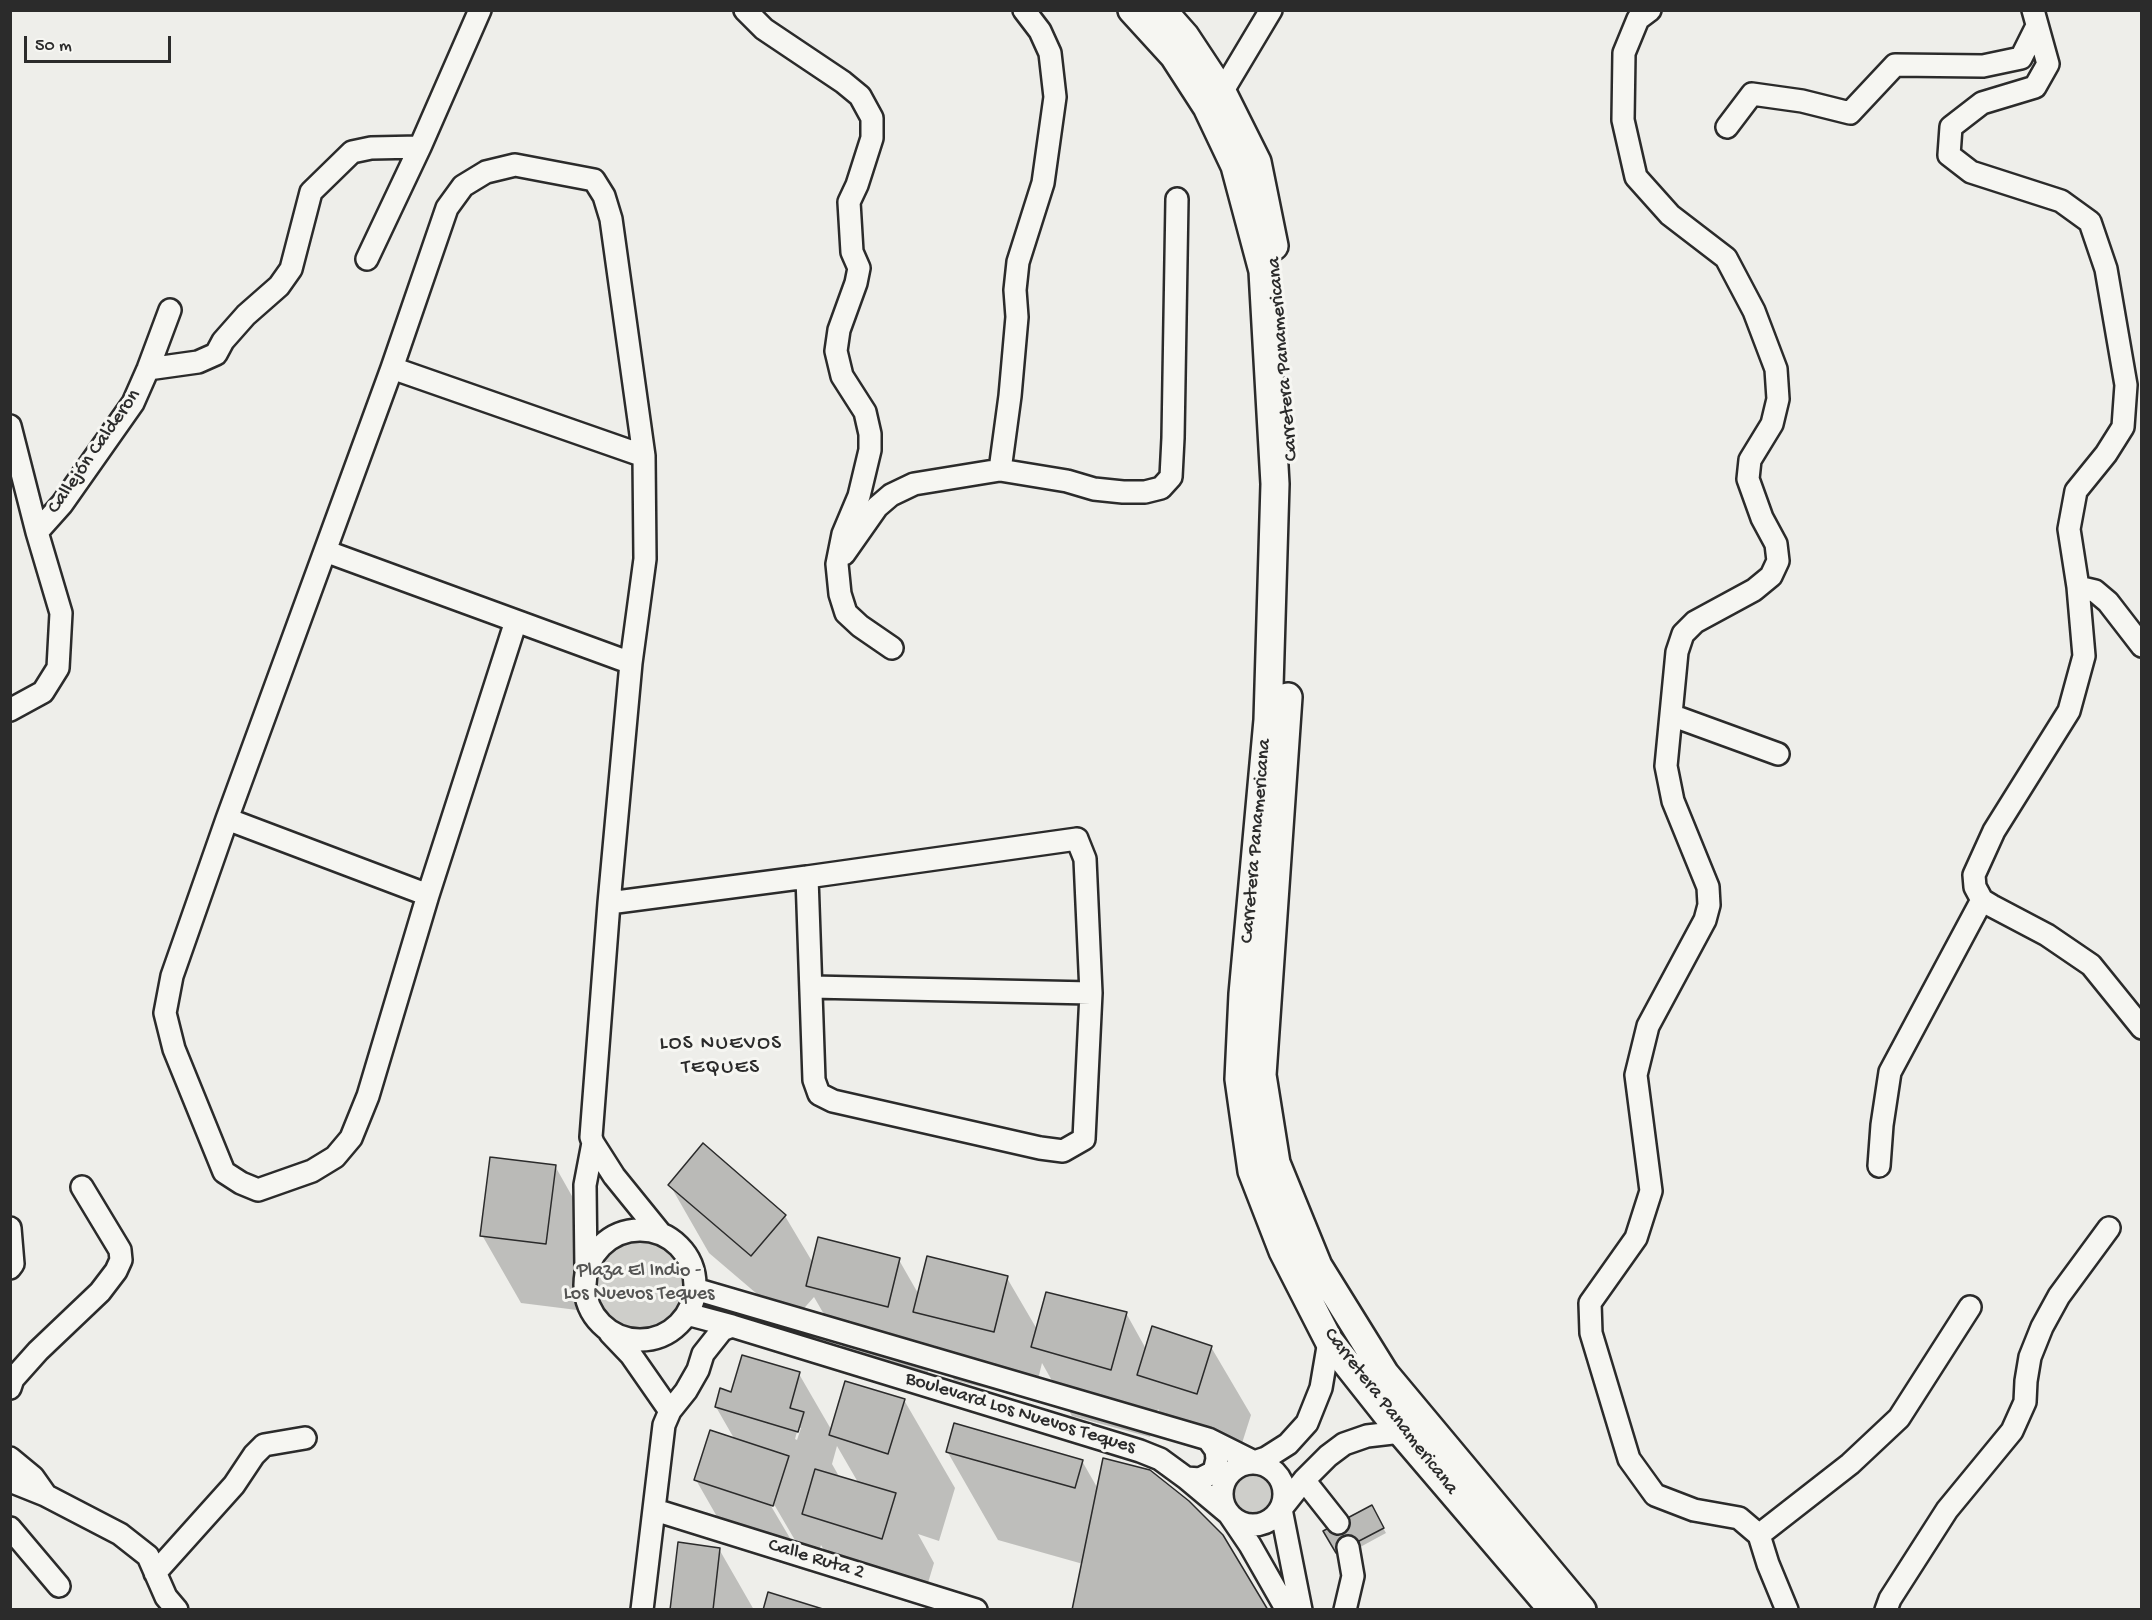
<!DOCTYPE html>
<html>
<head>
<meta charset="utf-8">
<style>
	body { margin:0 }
	#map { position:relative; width:2152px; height:1620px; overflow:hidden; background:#eeeeea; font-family:"Gochi Hand",sans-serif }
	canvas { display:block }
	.frame { position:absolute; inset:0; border:12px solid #2b2b2b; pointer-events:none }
	.scale { position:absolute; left:24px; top:36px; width:147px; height:27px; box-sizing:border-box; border:3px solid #2b2b2b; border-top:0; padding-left:8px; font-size:18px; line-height:21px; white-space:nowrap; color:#2b2b2b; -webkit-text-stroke:4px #f6f6f2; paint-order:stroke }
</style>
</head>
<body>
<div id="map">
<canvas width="2152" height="1620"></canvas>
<div class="frame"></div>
<div class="scale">50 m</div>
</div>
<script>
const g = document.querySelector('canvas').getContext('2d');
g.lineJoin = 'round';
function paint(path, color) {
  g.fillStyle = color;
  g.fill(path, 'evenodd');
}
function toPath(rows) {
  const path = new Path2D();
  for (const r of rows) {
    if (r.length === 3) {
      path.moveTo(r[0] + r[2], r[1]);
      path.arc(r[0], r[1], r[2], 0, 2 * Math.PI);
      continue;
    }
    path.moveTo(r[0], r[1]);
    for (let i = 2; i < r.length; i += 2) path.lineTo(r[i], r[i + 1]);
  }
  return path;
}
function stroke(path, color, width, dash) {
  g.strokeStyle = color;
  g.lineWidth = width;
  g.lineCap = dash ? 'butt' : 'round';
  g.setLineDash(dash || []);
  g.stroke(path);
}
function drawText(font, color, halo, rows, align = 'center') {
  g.font = font + ' "Gochi Hand",sans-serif';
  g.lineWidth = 6;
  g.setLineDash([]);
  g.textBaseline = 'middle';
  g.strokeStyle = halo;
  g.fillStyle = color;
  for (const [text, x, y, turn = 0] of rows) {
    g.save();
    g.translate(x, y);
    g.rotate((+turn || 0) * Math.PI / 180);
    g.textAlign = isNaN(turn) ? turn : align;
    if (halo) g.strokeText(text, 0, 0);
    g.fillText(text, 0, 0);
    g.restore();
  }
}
const green = toPath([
	[634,1230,647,1230,674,1241,690,1267,692,1281,687,1314,660,1333,644,1337,627,1336,612,1330,599,1319,588,1305,586,1288,586,1271,593,1255,607,1240,620,1233],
	[1252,1494,19]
]);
const shadow = toPath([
	[555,1166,594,1235,585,1311,521,1303,482,1235],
	[670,1185,785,1216,813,1263,899,1260,919,1295,1007,1278,1038,1331,1126,1313,1146,1349,1211,1347,1251,1415,1236,1462,1178,1443,1158,1409,1150,1437,1072,1416,1042,1363,1033,1400,954,1380,934,1345,927,1375,847,1354,814,1297,791,1323,709,1253],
	[799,1374,832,1431,904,1400,955,1488,939,1541,918,1534,934,1563,921,1606,843,1582,821,1545,813,1571,775,1506,771,1506,810,1572,735,1548,696,1480,735,1440,716,1407,732,1394],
	[798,1428,801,1428,797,1440,795,1439],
	[837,1446,859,1484,840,1478,832,1464],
	[947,1451,1082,1461,1098,1489,1083,1564,998,1540],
	[1371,1507,1386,1533,1340,1558,1325,1531],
	[719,1549,754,1610,672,1610]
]);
const building = toPath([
	[703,1143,786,1215,751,1256,668,1185,703,1143],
	[490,1157,556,1165,546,1244,480,1236,490,1157],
	[818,1237,900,1258,888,1307,806,1286,818,1237],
	[927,1256,1008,1276,994,1332,913,1312,927,1256],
	[1046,1292,1127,1312,1111,1370,1031,1347,1046,1292],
	[1152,1326,1212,1346,1197,1394,1137,1375,1152,1326],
	[742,1355,800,1372,790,1408,804,1412,798,1432,715,1407,720,1388,731,1392,742,1355],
	[845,1381,905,1399,888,1454,829,1435,845,1381],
	[954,1423,1083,1460,1075,1488,946,1452,954,1423],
	[710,1430,789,1456,773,1506,694,1480,710,1430],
	[1103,1458,1150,1470,1189,1501,1223,1535,1268,1610,1072,1610,1103,1458],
	[815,1469,896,1493,882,1539,802,1514,815,1469],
	[1372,1505,1384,1528,1336,1553,1323,1531,1372,1505],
	[678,1542,720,1548,713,1610,670,1610,678,1542],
	[768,1592,826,1610,763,1610,768,1592]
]);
const minor = toPath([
	[745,10,764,29,843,82,860,96,872,118,872,138,857,185,849,202,852,252,859,268,856,283,839,330,836,351,842,376,865,412,870,434,870,450,859,496,843,534,837,564,840,594,846,613,860,626,892,648],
	[1650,10,1638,19,1624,53,1623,120,1636,177,1670,215,1726,258,1754,311,1776,369,1778,399,1772,424,1750,460,1748,479,1762,518,1776,544,1778,561,1771,576,1754,590,1695,622,1683,634,1677,652,1666,766,1673,801,1708,887,1709,905,1705,920,1648,1026,1636,1075,1651,1191,1636,1238,1590,1303,1591,1333,1629,1459,1655,1495,1694,1510,1739,1518,1759,1535,1768,1564,1787,1610],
	[2033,10,2048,64,2035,87,1982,103,1951,127,1949,155,1971,172,2061,201,2090,222,2106,269,2126,385,2123,427,2106,454,2076,491,2069,529,2078,587,2084,656,2069,711,1994,831,1974,875,1975,887,1982,900,1992,906,2047,935,2091,965,2142,1028],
	[1222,92,1271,10],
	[1727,127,1752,94,1802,101,1850,113,1895,65,1983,66,2021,58,2037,26],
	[367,259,420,147,480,10],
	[392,368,644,456],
	[148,369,198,362,216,354,223,341,246,315,279,286,291,269,311,192,352,152,371,148,420,147],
	[10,426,37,532,61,613,58,668,43,692,10,710],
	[1000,470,1067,481,1094,489,1123,492,1145,492,1161,488,1171,477,1173,438,1177,199],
	[37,532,62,504,133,403,148,369,170,310],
	[325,551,631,663],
	[844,554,877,507,891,495,914,484,1000,470,1010,396,1017,317,1015,290,1018,262,1043,183,1055,97,1050,53,1040,31,1024,10],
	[2078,587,2095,591,2108,602,2142,646],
	[516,621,428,895,368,1096,351,1138,335,1157,312,1171,258,1190,241,1183,224,1172,174,1049,165,1013,172,976,227,819,392,368,447,208,463,186,486,172,515,165,594,180,604,196,611,219,644,456,645,559,631,663,609,903,591,1137,593,1143,614,1176,661,1234],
	[1671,715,1778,754],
	[227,819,428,895],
	[1077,839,1085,859,1091,993,1084,1139,1063,1151,1040,1148,833,1101,819,1094,814,1080,807,877,1077,839],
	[609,903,807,877],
	[812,987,1091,993],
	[1879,1166,1882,1125,1890,1072,1982,900],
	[10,1228,13,1264,10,1268],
	[640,1285,55],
	[586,1271,585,1185,593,1143],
	[695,1289,1208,1439,1254,1462,1266,1458,1288,1444,1307,1423,1321,1388,1329,1341],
	[687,1314,732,1326,1140,1451,1160,1459,1186,1478,1229,1514,1250,1545,1287,1610],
	[610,1333,631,1355,670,1411],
	[10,1388,13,1379,38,1351,100,1292,116,1271,121,1260,120,1250,82,1187],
	[10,1458,33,1477,45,1494],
	[1253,1494,31],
	[1186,1478,1200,1479,1214,1472,1217,1459,1216,1450,1208,1439],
	[1304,1480,1338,1523],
	[10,1481,45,1495,120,1534,148,1556,166,1597,177,1610],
	[655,1510,976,1610],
	[10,1528,59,1586],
	[1759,1535,1850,1464,1899,1418,1970,1307],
	[155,1573,234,1485,254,1455,264,1445,305,1438],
	[642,1610,664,1425,670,1411,686,1391,698,1370,703,1354,722,1330,732,1326],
	[1301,1610,1281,1509,1304,1480,1328,1456,1344,1444,1367,1436,1401,1432],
	[1345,1610,1353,1576,1348,1547],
	[1886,1610,1890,1599,1947,1510,2012,1431,2025,1402,2026,1381,2030,1357,2042,1327,2059,1296,2109,1228]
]);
const major = toPath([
	[1132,10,1174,56,1207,107,1235,166,1263,271,1275,484,1268,720,1243,994,1239,1079,1252,1171,1283,1251,1329,1341,1401,1432,1553,1610],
	[1162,10,1185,36,1222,92,1257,162,1274,246],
	[1288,697,1262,1075,1276,1163,1318,1266,1385,1374,1582,1610]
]);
const streetNames = [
	["Carretera Panamericana",1284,359,-95],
	["Callejón Calderon",95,452,-55],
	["Carretera Panamericana",1257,841,-85],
	["Carretera Panamericana",1390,1412,52],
	["Boulevard Los Nuevos Teques",1020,1414,17],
	["Calle Ruta 2",816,1560,17]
];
const parkNames = [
	["Plaza El Indio -",639,1272],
	["Los Nuevos Teques",639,1295]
];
const neighbourhoodNames = [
	["LOS NUEVOS",721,1045],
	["TEQUES",721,1069]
];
paint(green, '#cececa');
paint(shadow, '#0003');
paint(building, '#babab7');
stroke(building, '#2b2b2b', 1.5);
stroke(minor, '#2b2b2b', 26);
stroke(major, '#2b2b2b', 32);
stroke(minor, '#f6f6f2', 21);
stroke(major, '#f6f6f2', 27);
drawText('20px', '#2b2b2b', '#f6f6f2', streetNames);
drawText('20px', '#545453', '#f6f6f2', parkNames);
g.letterSpacing = '1.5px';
drawText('21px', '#2b2b2b', '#f6f6f2', neighbourhoodNames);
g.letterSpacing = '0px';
</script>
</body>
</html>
